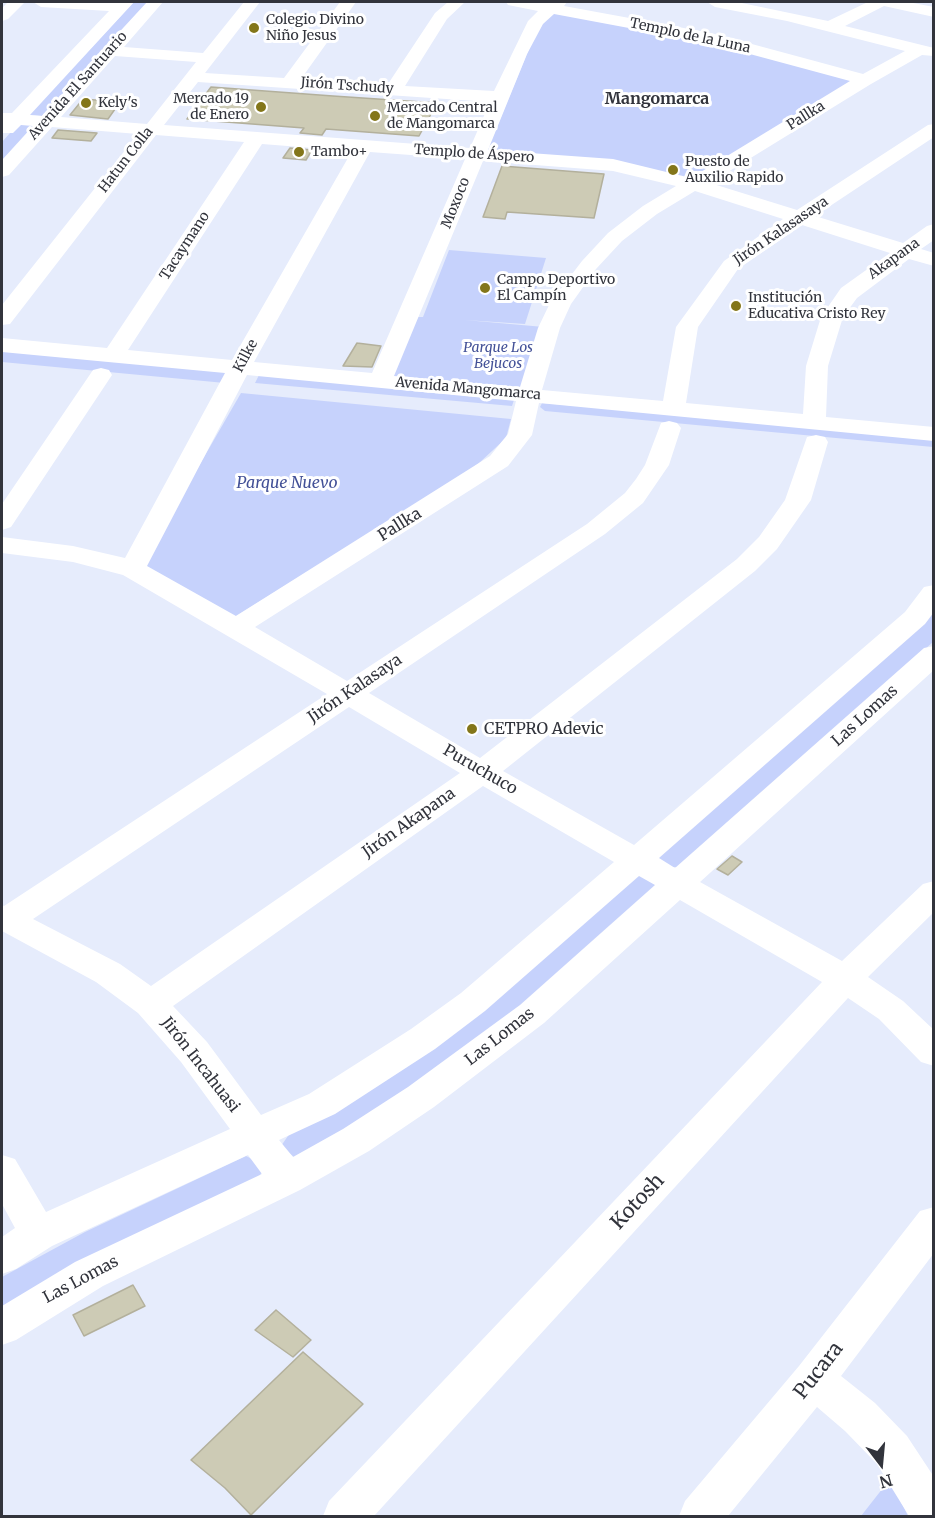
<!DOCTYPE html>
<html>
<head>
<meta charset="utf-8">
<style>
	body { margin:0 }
	#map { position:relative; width:935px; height:1518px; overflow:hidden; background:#e6ecfc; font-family:Merriweather,serif }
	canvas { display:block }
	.frame { position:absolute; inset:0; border:3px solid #32343c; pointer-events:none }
	.north { position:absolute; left:851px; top:1434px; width:60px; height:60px; -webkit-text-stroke:4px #fff; paint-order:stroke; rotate:164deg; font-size:16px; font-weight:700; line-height:24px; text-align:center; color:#32343c }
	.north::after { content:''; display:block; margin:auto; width:21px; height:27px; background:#32343c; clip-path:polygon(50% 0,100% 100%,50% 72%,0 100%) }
</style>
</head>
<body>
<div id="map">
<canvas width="935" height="1518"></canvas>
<div class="frame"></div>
<div class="north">N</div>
</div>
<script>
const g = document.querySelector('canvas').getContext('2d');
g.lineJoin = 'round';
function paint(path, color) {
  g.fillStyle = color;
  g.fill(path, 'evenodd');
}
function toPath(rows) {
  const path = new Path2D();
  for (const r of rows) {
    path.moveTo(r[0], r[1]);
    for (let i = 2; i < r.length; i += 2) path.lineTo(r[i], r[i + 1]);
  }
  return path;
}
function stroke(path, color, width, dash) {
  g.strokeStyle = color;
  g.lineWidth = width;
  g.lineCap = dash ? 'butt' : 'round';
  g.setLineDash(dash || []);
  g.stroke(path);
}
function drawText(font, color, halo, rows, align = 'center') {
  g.font = font + ' Merriweather,serif';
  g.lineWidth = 6;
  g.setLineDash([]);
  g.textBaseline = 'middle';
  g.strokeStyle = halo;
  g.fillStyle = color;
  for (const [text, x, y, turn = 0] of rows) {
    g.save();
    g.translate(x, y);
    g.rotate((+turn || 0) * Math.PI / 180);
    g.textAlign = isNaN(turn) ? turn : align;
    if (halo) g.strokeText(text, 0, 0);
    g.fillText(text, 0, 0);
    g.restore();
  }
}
const green = toPath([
	[134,2,148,2,45,116,28,115],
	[552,11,659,29,859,80,695,181,487,151,539,25],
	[25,123,38,127,2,166,2,142,18,124],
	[449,250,546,258,525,324,465,320,544,327,522,388,394,378,389,374,417,317,423,317],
	[2,351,233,373,225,383,2,362],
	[260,373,515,397,512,406,255,383],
	[241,393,511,419,506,438,478,464,447,486,231,619,140,568],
	[542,403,933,436,933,447,545,411,540,407],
	[933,605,933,642,681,867,669,867,658,861,656,854],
	[642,874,657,882,656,892,521,1009,414,1092,295,1158,281,1146,290,1133,631,876],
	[246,1156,254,1160,262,1172,256,1182,38,1289,2,1313,2,1277,85,1232],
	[890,1479,908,1516,861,1516]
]);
const building = toPath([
	[211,87,333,96,437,103,419,136,326,129,322,135,300,133,304,128,187,119,211,87],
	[83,99,120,102,108,119,70,115,83,99],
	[58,130,97,133,91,141,52,138,58,130],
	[290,148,312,150,306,160,283,158,290,148],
	[502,166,604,174,594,218,507,212,505,219,483,217,502,166],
	[357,343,381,346,372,367,343,366,357,343],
	[732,856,742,862,728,875,717,869,732,856],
	[133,1285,145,1306,84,1336,73,1315,133,1285],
	[276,1310,311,1340,293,1357,255,1330,276,1310],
	[303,1352,363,1404,251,1515,225,1488,191,1460,303,1352]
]);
const minor = toPath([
	[8,2,25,2,8,19,2,21,2,8,8,2],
	[33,2,134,2,30,115,42,116,147,2,163,2,124,47,203,53,244,2,260,2,205,73,284,78,340,2,356,2,301,79,388,84,435,13,448,2,465,2,447,19,405,86,494,91,528,21,538,11,508,5,506,2,548,3,567,2,564,6,711,33,863,74,905,51,787,21,715,7,707,2,737,2,828,21,868,2,908,2,934,7,934,17,884,6,845,26,934,48,934,56,922,55,871,84,710,183,797,210,928,125,934,124,934,137,815,216,903,243,927,226,934,224,934,240,921,249,934,253,934,266,909,259,857,298,843,317,828,366,826,417,934,427,934,441,539,403,532,435,508,466,255,627,347,681,587,524,625,493,636,479,645,465,661,423,669,421,677,423,681,428,669,465,643,503,605,534,369,693,480,758,737,559,759,537,785,500,807,437,816,435,825,437,828,442,811,500,777,549,755,571,503,771,634,845,905,612,924,587,934,585,934,612,925,624,659,858,675,868,924,648,934,646,934,670,700,882,842,961,923,884,934,881,934,912,868,977,903,1001,934,1030,934,1066,921,1062,879,1019,848,998,374,1516,323,1516,329,1501,822,982,680,900,544,1023,434,1107,369,1151,300,1190,103,1286,16,1340,2,1345,2,1306,75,1262,262,1174,248,1155,52,1246,16,1269,2,1274,2,1237,15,1228,2,1204,2,1155,15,1159,46,1212,230,1129,181,1062,138,1013,96,982,2,931,2,905,4,906,327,694,123,575,73,562,2,553,2,537,73,546,125,558,225,373,2,352,2,338,107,348,244,142,156,135,10,324,2,325,2,305,138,134,52,127,9,175,2,177,2,160,33,126,21,125,13,133,2,133,2,113,12,113,109,11,41,7,33,2],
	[554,14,709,43,850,81,691,178,613,159,488,150,527,54,543,24,554,14],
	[115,56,196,62,147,124,61,117,115,56],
	[198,82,490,102,470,148,164,125,198,82],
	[262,144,352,151,232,360,128,350,262,144],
	[370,152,465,159,372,373,254,362,370,152],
	[483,161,613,171,676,186,643,206,608,233,582,261,550,303,538,328,520,387,394,376,483,161],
	[695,191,783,219,724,261,676,327,663,401,542,390,560,328,571,304,596,269,622,241,657,214,695,191],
	[802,225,890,253,841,288,821,317,806,366,803,414,686,403,698,327,738,269,802,225],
	[247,375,516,401,508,434,490,456,236,616,147,566,247,375],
	[349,707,460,773,151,986,120,964,33,919,349,707],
	[483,786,614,862,461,993,411,1029,309,1094,261,1115,207,1042,173,1006,483,786],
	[639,876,655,885,520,1005,408,1087,343,1129,293,1157,279,1140,335,1114,435,1049,485,1011,639,876],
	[101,368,109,370,112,375,11,527,2,530,2,504,93,370,101,368],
	[934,1207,934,1253,841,1376,875,1403,907,1436,934,1477,934,1516,909,1516,877,1464,845,1431,817,1407,728,1516,679,1516,685,1501,799,1366,920,1211,934,1207]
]);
const markers = [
	[254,28,6,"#83761a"],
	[86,103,6,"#83761a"],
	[261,107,6,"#83761a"],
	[375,116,6,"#83761a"],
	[299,152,6,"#83761a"],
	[673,170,6,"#83761a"],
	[485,288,6,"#83761a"],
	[736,306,6,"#83761a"],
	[472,729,6,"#83761a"]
];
const farPoinames = [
	["Colegio Divino",266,20],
	["Niño Jesus",266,36],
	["Mercado 19",249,99,"right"],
	["de Enero",249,115,"right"],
	["Kely's",98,103],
	["Mercado Central",387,108],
	["de Mangomarca",387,124],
	["Tambo+",311,152],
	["Puesto de",685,162],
	["Auxilio Rapido",685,178],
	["Campo Deportivo",497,280],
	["El Campín",497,296],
	["Institución",748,298],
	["Educativa Cristo Rey",748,314]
];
const farStreetnames = [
	["Templo de la Luna",690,36,12],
	["Avenida El Santuario",78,86,-48],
	["Jirón Tschudy",347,86,4],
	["Pallka",806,116,-32],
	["Templo de Áspero",474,154,4],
	["Hatun Colla",126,160,-52],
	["Moxoco",456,203,-68],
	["Jirón Kalasasaya",781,231,-34],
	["Tacaymano",185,246,-57],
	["Akapana",894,259,-36],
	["Kilke",246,356,-62],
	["Avenida Mangomarca",468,389,5]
];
const farParknames = [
	["Parque Los",498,348],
	["Bejucos",498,364]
];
const farQuarternames = [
	["Mangomarca",657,99]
];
const parkNames = [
	["Parque Nuevo",287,483]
];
const streetNames = [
	["Pallka",400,525,-32],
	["Jirón Kalasaya",355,689,-34],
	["Las Lomas",865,716,-42],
	["Puruchuco",480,770,30],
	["Jirón Akapana",409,823,-35],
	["Las Lomas",500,1037,-38],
	["Jirón Incahuasi",200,1065,52],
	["Las Lomas",81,1280,-28]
];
const poiNames = [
	["CETPRO Adevic",484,729]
];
const nearStreetnames = [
	["Kotosh",638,1202,-47],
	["Pucara",819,1371,-52]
];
paint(green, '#c6d2fc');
paint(building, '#cdcbb5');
stroke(building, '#b3b09c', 1.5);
paint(minor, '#fff');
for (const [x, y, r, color] of markers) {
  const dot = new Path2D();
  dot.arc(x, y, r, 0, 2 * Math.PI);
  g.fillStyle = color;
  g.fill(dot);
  stroke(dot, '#fff', 2);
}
drawText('14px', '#32343c', '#fff', farPoinames, 'left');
drawText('14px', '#32343c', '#fff', farStreetnames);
drawText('italic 14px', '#435197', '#fff', farParknames);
drawText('bold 16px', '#32343c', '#fff', farQuarternames);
drawText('italic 16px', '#435197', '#fff', parkNames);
drawText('16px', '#32343c', '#fff', streetNames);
drawText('16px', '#32343c', '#fff', poiNames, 'left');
drawText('20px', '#32343c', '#fff', nearStreetnames);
</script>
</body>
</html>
